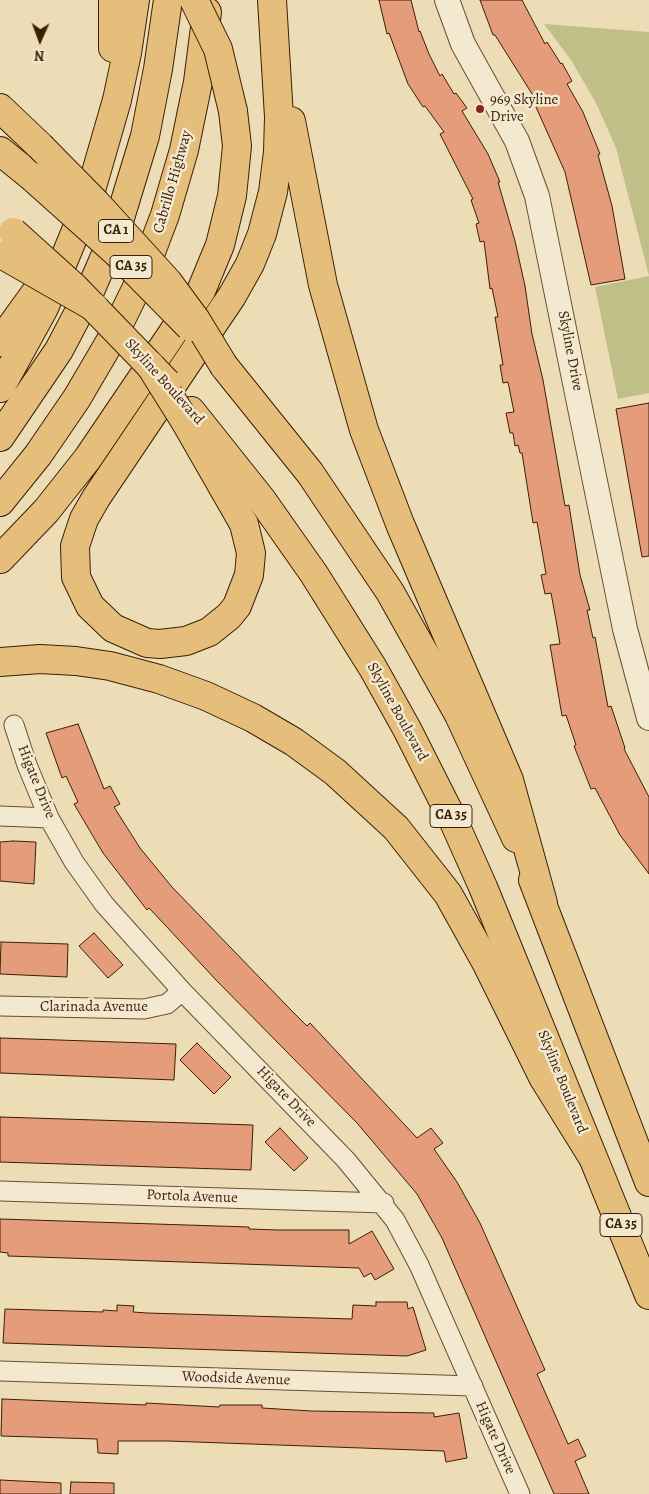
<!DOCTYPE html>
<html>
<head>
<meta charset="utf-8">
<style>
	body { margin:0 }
	#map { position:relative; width:649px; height:1494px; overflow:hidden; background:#edddb6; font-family:Alegreya,serif }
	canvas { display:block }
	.north { position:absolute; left:15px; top:15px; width:50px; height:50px; -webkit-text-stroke:4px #f3e9d0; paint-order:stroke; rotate:182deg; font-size:14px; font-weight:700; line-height:20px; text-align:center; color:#3b1f06 }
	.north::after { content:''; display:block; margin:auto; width:18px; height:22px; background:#3b1f06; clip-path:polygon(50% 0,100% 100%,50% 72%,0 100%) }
</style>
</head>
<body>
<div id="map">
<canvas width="649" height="1494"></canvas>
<div class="north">N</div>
</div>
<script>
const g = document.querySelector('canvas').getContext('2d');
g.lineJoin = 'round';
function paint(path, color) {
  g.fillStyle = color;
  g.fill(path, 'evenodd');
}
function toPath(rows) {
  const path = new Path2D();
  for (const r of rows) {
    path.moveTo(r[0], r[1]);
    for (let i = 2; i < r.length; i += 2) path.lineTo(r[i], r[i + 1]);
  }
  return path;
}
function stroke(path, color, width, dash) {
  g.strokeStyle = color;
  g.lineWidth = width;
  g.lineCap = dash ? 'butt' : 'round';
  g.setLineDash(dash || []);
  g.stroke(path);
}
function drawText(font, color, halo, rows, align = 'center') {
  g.font = font + ' Alegreya,serif';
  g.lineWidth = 5;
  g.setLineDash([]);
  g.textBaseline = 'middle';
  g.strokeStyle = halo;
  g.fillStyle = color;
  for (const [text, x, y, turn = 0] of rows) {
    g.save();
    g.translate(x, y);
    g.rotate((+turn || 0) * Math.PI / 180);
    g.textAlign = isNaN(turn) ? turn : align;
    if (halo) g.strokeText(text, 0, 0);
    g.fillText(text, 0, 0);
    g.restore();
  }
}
const green = toPath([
	[544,24,649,32,649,276,616,148,596,103,571,60],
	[649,276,649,393,618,399,595,287]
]);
const building = toPath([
	[379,0,411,0,419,32,420,31,429,54,440,76,442,74,454,94,456,93,467,108,462,111,488,154,500,182,498,182,515,241,525,286,532,334,543,380,565,506,569,505,580,575,590,610,587,610,593,638,595,637,608,707,611,706,625,748,624,749,649,797,649,874,620,835,595,788,591,789,574,746,576,745,566,715,562,716,550,645,560,644,556,620,551,593,545,594,541,575,546,574,537,522,533,523,522,453,520,453,518,445,515,446,513,433,510,433,506,413,514,412,508,382,503,383,500,365,503,365,495,317,498,317,492,288,490,289,484,241,480,242,476,224,479,223,471,200,473,199,440,134,444,132,425,106,423,107,408,84,389,33,387,34,379,0],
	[480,0,522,0,545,44,547,42,561,64,562,63,572,81,567,84,583,112,600,154,598,155,612,206,625,279,591,285,565,172,536,107,539,105,495,35,493,35,480,0],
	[649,403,649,556,642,557,616,409,649,403],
	[78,724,104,789,110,786,120,804,114,807,140,848,172,887,291,1010,307,1026,310,1023,324,1038,417,1138,431,1128,443,1143,434,1149,457,1182,480,1223,545,1370,537,1374,568,1444,578,1439,586,1456,575,1461,589,1494,554,1494,442,1238,417,1194,357,1123,216,980,166,926,149,908,147,910,103,853,74,804,78,802,66,776,62,778,46,733,78,724],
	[13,841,36,842,34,884,0,881,0,842,13,841],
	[94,933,123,965,108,978,79,946,94,933],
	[1,942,68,944,67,977,0,974,1,942],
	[0,1038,176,1044,174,1080,0,1073,0,1038],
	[197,1043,231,1077,214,1094,180,1060,197,1043],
	[0,1117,253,1125,251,1170,0,1162,0,1117],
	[280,1128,308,1158,294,1171,265,1142,280,1128],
	[0,1219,249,1227,249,1229,278,1230,349,1230,349,1244,372,1231,394,1269,375,1280,371,1273,364,1277,359,1268,8,1256,8,1253,0,1252,0,1219],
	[376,1302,407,1302,408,1309,413,1307,426,1350,407,1356,3,1343,5,1309,103,1312,103,1310,117,1311,117,1305,134,1306,133,1312,147,1313,352,1319,353,1305,376,1306,376,1302],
	[2,1399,146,1405,146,1403,219,1407,220,1405,262,1405,262,1408,311,1411,434,1413,434,1417,459,1413,467,1458,446,1462,444,1451,168,1441,118,1441,118,1454,98,1453,97,1439,1,1436,2,1399],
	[0,1480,61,1483,61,1494,0,1494,0,1480],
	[71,1482,114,1483,114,1494,70,1494,71,1482]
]);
const minor = toPath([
	[14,725,27,765,49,818,74,862,104,904,182,991,346,1160,395,1220,419,1265,520,1494],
	[0,816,49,818],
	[0,1006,144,1009,167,1004,182,991],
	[0,1191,384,1203],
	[0,1371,473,1386]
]);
const tertiary = toPath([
	[447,0,463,44,517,141,537,196,625,629,649,718]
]);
const primary = toPath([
	[0,151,31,176],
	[224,366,310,473,390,592,459,715,516,838],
	[191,411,262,500,314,574,373,668,407,729,454,822,483,887,649,1295],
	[533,880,649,1182]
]);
const motorway = toPath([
	[113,0,113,48],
	[0,108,40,146],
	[291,121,323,285,364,430,400,524,509,780,543,903],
	[0,342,36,292],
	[0,388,44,308,87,204,117,100,127,53,135,0],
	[185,421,244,524,251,553,249,575,237,606,229,616,209,632,186,641,160,644,147,643,113,628,90,606,76,577,75,546,84,519,96,498,232,296,250,264,262,234,273,192,278,152,279,117,272,0],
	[0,437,59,350,90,291,116,231,145,136,158,69,168,0],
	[0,502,38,455,77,398,111,340,140,281,165,215,184,150,198,82,207,12],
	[0,559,46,511,88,458,201,291,220,245,232,196,237,146,233,111],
	[0,662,40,659,76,661,110,666,159,679,206,696,253,718,294,742,335,772,396,828,448,894,487,964,543,1077,592,1156]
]);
const primaryBridge = toPath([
	[31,176,116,252,190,327],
	[13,232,75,288,167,383]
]);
const motorwayBridge = toPath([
	[194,0,218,49,233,111],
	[40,146,97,204,168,282,196,320,224,366],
	[3,255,94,307],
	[150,365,185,421]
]);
const markers = [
	[480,109,5,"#8f2418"]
];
const shields = [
	[116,231,35],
	[131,267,42],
	[451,816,42],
	[621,1225,42]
];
const shieldNames = [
	["CA 1",116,231],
	["CA 35",131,267],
	["CA 35",451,816],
	["CA 35",621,1225]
];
const poiNames = [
	["969 Skyline",490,100],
	["Drive",490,117]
];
const streetNames = [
	["Cabrillo Highway",173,182,-74],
	["Skyline Drive",570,351,79],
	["Skyline Boulevard",164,382,48],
	["Skyline Boulevard",397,712,61],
	["Higate Drive",36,782,68],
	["Clarinada Avenue",94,1007],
	["Skyline Boulevard",562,1082,68],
	["Higate Drive",286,1097,46],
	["Portola Avenue",192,1197,2],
	["Woodside Avenue",236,1379,2],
	["Higate Drive",495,1438,66]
];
paint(green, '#c0bf88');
paint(building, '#e59c7b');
stroke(building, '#3b1f06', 1);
stroke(minor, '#684e32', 21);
stroke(tertiary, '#684e32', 26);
stroke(primary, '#3b1f06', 30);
stroke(motorway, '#3b1f06', 30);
stroke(minor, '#f3e9d0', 19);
stroke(tertiary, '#f3e9d0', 24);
stroke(primary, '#e6be7b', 28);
stroke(motorway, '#e6be7b', 28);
stroke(primaryBridge, '#3b1f06', 30, []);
stroke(motorwayBridge, '#3b1f06', 30, []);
stroke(primaryBridge, '#e6be7b', 28);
stroke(motorwayBridge, '#e6be7b', 28);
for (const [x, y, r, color] of markers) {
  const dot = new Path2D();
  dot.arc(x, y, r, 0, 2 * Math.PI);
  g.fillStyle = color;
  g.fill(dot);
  stroke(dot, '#f3e9d0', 2);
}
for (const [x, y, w] of shields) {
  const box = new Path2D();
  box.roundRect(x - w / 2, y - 11.5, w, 23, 4);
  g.fillStyle = '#f3e9d0';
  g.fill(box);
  stroke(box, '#3b1f06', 1);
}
drawText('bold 14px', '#3b1f06', null, shieldNames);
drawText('15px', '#3b1f06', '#f3e9d0', poiNames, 'left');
drawText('15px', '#3b1f06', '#f3e9d0', streetNames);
</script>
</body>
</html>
